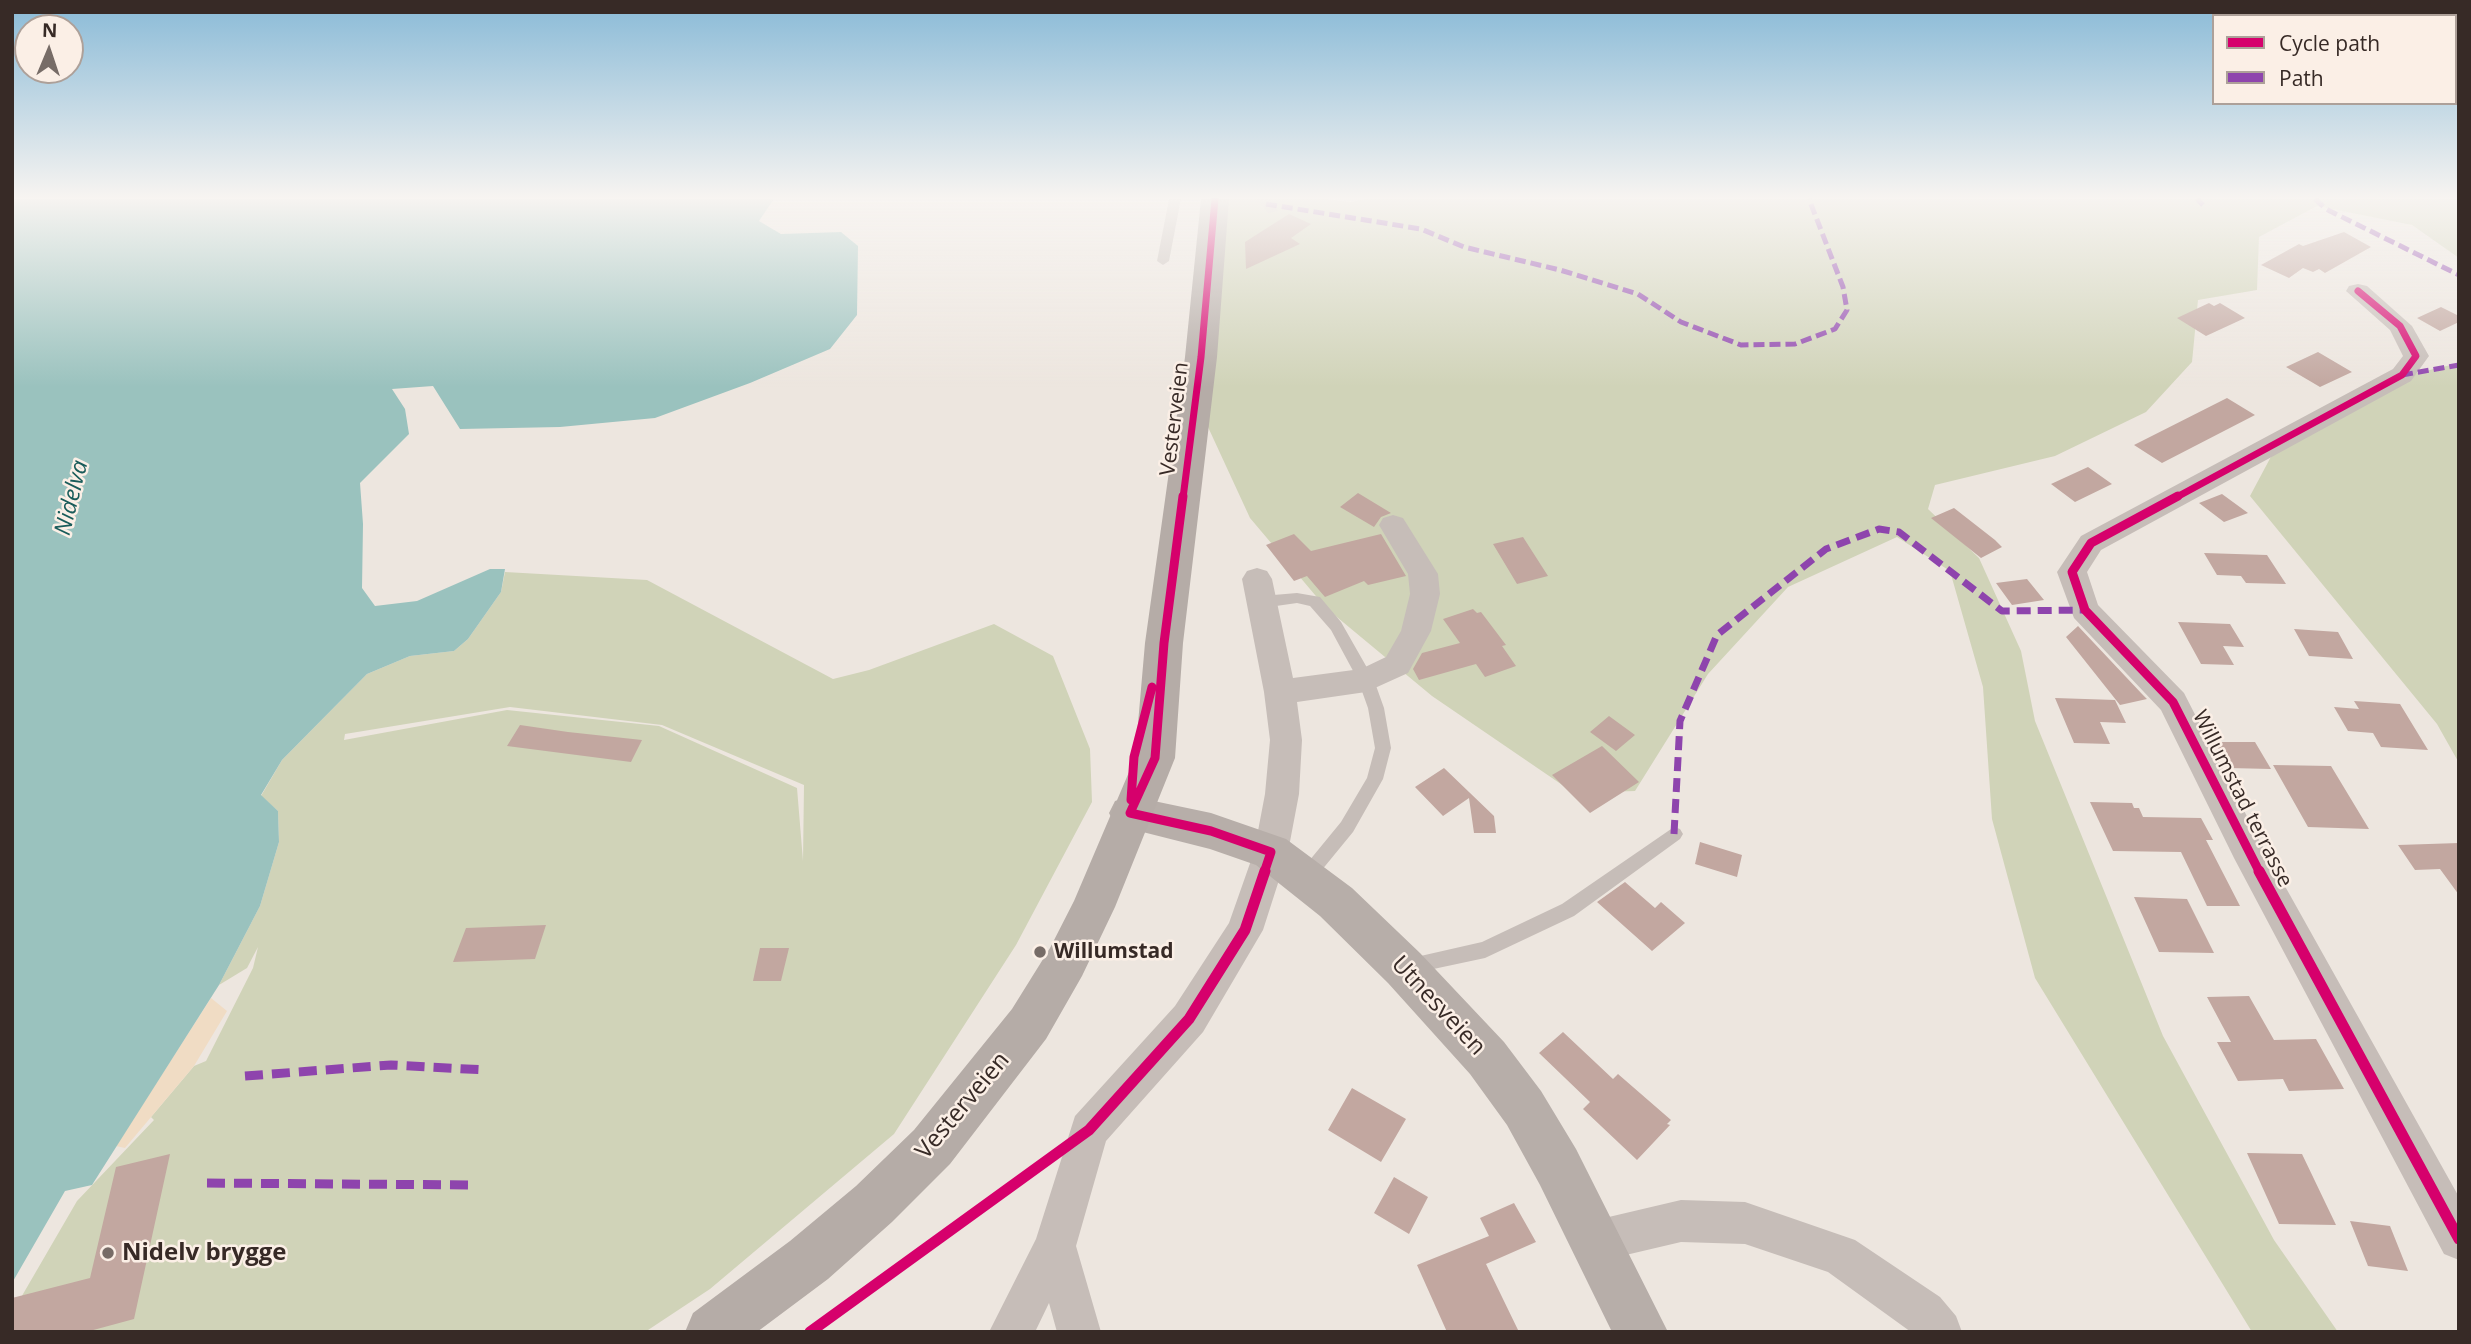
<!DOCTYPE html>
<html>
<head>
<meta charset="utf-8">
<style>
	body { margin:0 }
	#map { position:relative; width:2471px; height:1344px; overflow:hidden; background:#ede6df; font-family:"Open Sans",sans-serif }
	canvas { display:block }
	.frame { position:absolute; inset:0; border:14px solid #372a26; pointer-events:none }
	.legend { position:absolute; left:2212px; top:14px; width:245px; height:91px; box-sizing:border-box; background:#fbefe6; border:2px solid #ada099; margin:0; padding:9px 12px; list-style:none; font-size:21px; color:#372a26 }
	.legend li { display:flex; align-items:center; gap:14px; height:35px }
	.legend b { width:35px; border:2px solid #ada099 }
	.north { position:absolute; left:14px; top:14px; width:70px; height:70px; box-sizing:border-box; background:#fbefe6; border:2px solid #ada099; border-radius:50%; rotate:2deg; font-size:19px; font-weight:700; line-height:28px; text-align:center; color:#372a26 }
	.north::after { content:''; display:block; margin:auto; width:24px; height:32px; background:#776c67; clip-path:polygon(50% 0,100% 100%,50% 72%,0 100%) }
</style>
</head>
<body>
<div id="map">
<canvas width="2471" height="1344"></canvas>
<div class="frame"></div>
<ul class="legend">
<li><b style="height:9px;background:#d6006c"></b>Cycle path</li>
<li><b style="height:9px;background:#8e44ad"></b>Path</li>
</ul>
<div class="north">N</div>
</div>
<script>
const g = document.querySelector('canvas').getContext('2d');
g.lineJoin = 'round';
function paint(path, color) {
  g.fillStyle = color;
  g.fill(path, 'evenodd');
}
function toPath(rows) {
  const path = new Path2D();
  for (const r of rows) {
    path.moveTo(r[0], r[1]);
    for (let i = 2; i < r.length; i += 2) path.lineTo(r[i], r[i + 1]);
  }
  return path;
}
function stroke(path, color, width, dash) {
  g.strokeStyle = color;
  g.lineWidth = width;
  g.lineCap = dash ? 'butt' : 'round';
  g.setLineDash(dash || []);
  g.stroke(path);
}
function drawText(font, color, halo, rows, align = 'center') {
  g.font = font + ' "Open Sans",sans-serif';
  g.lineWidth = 5;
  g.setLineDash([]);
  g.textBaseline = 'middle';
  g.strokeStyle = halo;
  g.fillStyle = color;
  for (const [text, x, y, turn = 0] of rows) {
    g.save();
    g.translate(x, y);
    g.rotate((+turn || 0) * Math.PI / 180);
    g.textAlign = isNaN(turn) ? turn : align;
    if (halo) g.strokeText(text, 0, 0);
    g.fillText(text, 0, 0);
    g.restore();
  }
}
const green = toPath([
	[1220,199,1327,199,1352,202,1365,199,2459,199,2459,258,2412,225,2317,206,2259,237,2257,290,2198,300,2192,362,2146,412,2055,456,1935,485,1928,509,1979,558,2021,651,2035,721,2163,1036,2274,1240,2338,1332,2252,1332,2035,978,1992,819,1983,687,1950,571,1897,537,1788,587,1708,674,1635,791,1574,793,1432,696,1326,608,1250,518,1208,427,1209,269],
	[2459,363,2459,763,2437,724,2250,496,2274,451,2396,378],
	[505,572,647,580,833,679,869,670,994,624,1053,656,1090,749,1092,802,1016,945,894,1134,710,1289,645,1332,12,1332,12,1313,77,1201,154,1120,151,1117,194,1066,206,1061,253,968,258,947,247,968,219,985,260,906,279,842,278,811,261,796,282,760,367,674,410,656,454,651,468,639,501,592],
	[510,707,662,725,804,785,803,861,797,788,659,726,507,710,344,740,345,734]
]);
const sand = toPath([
	[211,998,227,1011,194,1066,125,1148,116,1146]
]);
const water = toPath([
	[12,199,774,199,759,221,781,234,841,232,858,246,857,315,830,349,750,383,655,418,560,427,460,429,433,386,392,389,405,409,409,434,360,483,363,524,362,588,375,606,417,601,490,569,505,569,501,592,468,639,454,651,410,656,367,674,282,760,261,795,278,811,279,842,260,906,219,985,92,1185,65,1191,12,1283]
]);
const building = toPath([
	[1289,214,1311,224,1291,238,1300,244,1246,269,1245,242],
	[2344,232,2371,247,2325,273,2319,269,2313,272,2303,268,2289,278,2261,265,2299,244,2303,246],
	[2209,303,2214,306,2220,303,2245,318,2206,336,2177,318],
	[2441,307,2459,316,2459,322,2440,331,2417,318],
	[2318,352,2352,372,2320,387,2286,367],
	[2227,398,2255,415,2162,463,2134,445],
	[2088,467,2112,484,2075,502,2051,484],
	[1358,493,1391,513,1381,517,1374,527,1340,507],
	[2222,494,2248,513,2224,522,2199,503],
	[1954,508,1995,540,2002,547,1981,558,1931,518],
	[1294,534,1311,551,1381,534,1406,576,1368,585,1364,581,1325,597,1307,576,1294,581,1266,545],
	[1523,537,1548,576,1517,584,1493,544],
	[2204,553,2267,555,2286,584,2246,583,2241,576,2217,575],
	[2027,579,2044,600,2012,605,1996,583],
	[1473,609,1477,613,1481,612,1506,645,1502,646,1516,666,1485,677,1476,664,1419,680,1413,669,1422,653,1460,643,1443,619],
	[2178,622,2230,624,2244,647,2223,646,2234,665,2201,664],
	[2078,626,2142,694,2147,699,2120,705,2066,637],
	[2294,629,2338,632,2353,659,2309,656],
	[2055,698,2115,700,2126,723,2100,722,2110,744,2074,743],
	[2354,701,2400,704,2428,750,2381,747,2373,733,2348,731,2334,707,2359,709],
	[1609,716,1635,735,1616,751,1590,732],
	[520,725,568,732,642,740,631,762,507,746],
	[2215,742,2255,742,2271,769,2229,768],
	[1602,746,1639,782,1590,813,1552,775],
	[2273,765,2331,766,2369,829,2308,827],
	[1444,768,1494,816,1496,833,1474,833,1469,798,1443,816,1415,787],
	[2090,802,2132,803,2134,808,2139,808,2143,817,2201,818,2213,840,2206,840,2240,906,2207,906,2181,852,2113,851],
	[1700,842,1742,855,1737,877,1695,864],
	[2459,843,2459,895,2440,869,2415,870,2398,845],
	[1625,882,1655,908,1661,902,1685,923,1652,951,1597,902],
	[2134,897,2187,899,2214,953,2159,952],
	[546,925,535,959,453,962,466,928],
	[760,948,789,948,781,981,753,981],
	[2249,996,2274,1040,2316,1039,2344,1089,2289,1091,2283,1079,2238,1081,2217,1042,2231,1042,2207,997],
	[1563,1032,1613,1079,1618,1074,1671,1120,1667,1124,1670,1125,1637,1160,1583,1109,1590,1102,1539,1053],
	[1352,1088,1406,1119,1381,1162,1328,1130],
	[2247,1153,2302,1154,2336,1225,2279,1224],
	[170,1154,134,1319,86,1332,12,1332,12,1298,90,1278,116,1167],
	[1394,1177,1428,1197,1409,1234,1374,1213],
	[1514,1203,1536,1242,1486,1264,1519,1332,1447,1332,1417,1265,1489,1236,1480,1218],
	[2350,1221,2390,1226,2408,1271,2368,1266]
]);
const service = toPath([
	[1169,199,1181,199,1169,261,1163,265,1157,261,1169,199],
	[1257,199,1269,199,1278,211,1268,213,1257,199],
	[1297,593,1320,597,1341,622,1374,680,1384,708,1391,748,1383,779,1353,832,1312,882,1306,885,1300,882,1297,877,1300,872,1341,822,1367,778,1375,748,1368,708,1358,680,1331,630,1310,606,1297,603,1262,608,1254,602,1262,596,1297,593],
	[1674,827,1680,829,1683,834,1680,839,1574,916,1485,958,1410,974,1403,972,1401,966,1403,960,1482,942,1562,904,1674,827]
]);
const minor = toPath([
	[2358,284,2367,286,2412,326,2429,356,2411,381,2101,550,2087,572,2098,605,2184,693,2258,838,2459,1197,2459,1260,2444,1254,2234,858,2161,710,2074,618,2057,572,2081,536,2393,369,2403,356,2390,330,2346,291,2349,286,2358,284],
	[1393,515,1403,518,1438,574,1440,594,1431,631,1408,673,1366,692,1297,702,1302,740,1299,794,1288,852,1263,930,1203,1032,1106,1141,1076,1246,1101,1332,1057,1332,1049,1303,1035,1332,989,1332,1036,1239,1075,1116,1175,1006,1229,923,1254,852,1265,794,1270,740,1264,692,1242,579,1247,571,1257,568,1267,571,1272,579,1293,678,1361,669,1386,657,1401,631,1410,594,1408,574,1379,525,1383,518,1393,515],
	[1681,1200,1745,1202,1855,1240,1940,1297,1956,1316,1962,1332,1911,1332,1828,1272,1745,1244,1681,1242,1596,1262,1581,1256,1575,1241,1581,1226,1596,1220,1681,1200]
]);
const secondary = toPath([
	[1130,796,1211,813,1286,839,1352,888,1420,953,1504,1042,1541,1091,1576,1149,1668,1332,1612,1332,1540,1185,1507,1125,1470,1074,1388,983,1320,916,1256,865,1210,849,1115,825,1109,813,1115,801,1130,796]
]);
const primary = toPath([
	[1201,199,1229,199,1217,357,1183,643,1175,758,1115,907,1082,976,1046,1039,950,1164,892,1222,828,1279,757,1332,685,1332,693,1313,790,1241,856,1186,914,1130,1012,1009,1050,948,1074,901,1135,758,1145,643,1185,357,1201,199]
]);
const quietFar2 = toPath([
	[2197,199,2203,205],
	[2315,199,2326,209,2459,275],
	[1266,204,1421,229,1464,247,1560,270,1638,294,1681,322,1741,345,1795,344,1835,329,1847,310,1843,287,1809,199],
	[2402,375,2459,365]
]);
const quietFar1 = toPath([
	[1674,834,1680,721,1717,635,1826,549,1879,529,1899,532,2002,611,2085,610]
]);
const quiet = toPath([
	[245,1076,391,1065,486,1070],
	[207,1183,476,1185]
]);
const cyclewayFar2 = toPath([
	[1183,498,1201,357,1215,199],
	[2175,498,2402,375,2416,356,2400,326,2358,291]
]);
const cyclewayFar1 = toPath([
	[2178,496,2091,543,2072,572,2085,610,2173,702,2260,873],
	[1131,800,1134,757,1152,687],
	[1130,813,1155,758,1164,643,1183,496],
	[1130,813,1211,831,1271,852,1264,873]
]);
const cycleway = toPath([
	[2259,871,2459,1239],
	[810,1332,1089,1130,1189,1019,1245,930,1265,871]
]);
const markers = [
	[1040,952,7,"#776c67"],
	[108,1253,7,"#776c67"]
];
const streetNames = [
	["Vesterveien",1175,419,-83],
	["Willumstad terrasse",2242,799,63]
];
const poiNames = [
	["Willumstad",1054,952]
];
const waterNames = [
	["Nidelva",72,498,-76]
];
const nearStreetnames = [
	["Utnesveien",1438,1006,47],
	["Vesterveien",963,1106,-50]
];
const nearPoinames = [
	["Nidelv brygge",122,1253]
];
paint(green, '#d0d3b8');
paint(sand, '#f0dcc4');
paint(water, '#9ac2be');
paint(building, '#c2a7a0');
paint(service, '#c6bdb8');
paint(minor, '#c6bdb8');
paint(secondary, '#b7aea9');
paint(primary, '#b5aca7');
stroke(quietFar2, '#8e44ad', 5, [11, 5]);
stroke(quietFar1, '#8e44ad', 7, [14, 7]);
stroke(quiet, '#8e44ad', 9, [18, 9]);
stroke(cyclewayFar2, '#d6006c', 7);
stroke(cyclewayFar1, '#d6006c', 9);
stroke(cycleway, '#d6006c', 11);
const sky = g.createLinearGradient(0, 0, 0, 387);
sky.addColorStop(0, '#89bad7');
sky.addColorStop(0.51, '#f7f4f1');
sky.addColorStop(1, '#f7f4f100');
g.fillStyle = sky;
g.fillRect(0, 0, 2471, 387);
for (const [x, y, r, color] of markers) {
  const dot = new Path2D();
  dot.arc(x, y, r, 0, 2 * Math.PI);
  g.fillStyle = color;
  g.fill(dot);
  stroke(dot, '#fbefe6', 2.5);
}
drawText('21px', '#372a26', '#fbefe6', streetNames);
drawText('bold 21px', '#372a26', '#fbefe6', poiNames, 'left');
drawText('italic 23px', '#195c5a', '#fbefe6', waterNames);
drawText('24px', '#372a26', '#fbefe6', nearStreetnames);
drawText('bold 24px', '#372a26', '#fbefe6', nearPoinames, 'left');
</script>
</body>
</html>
